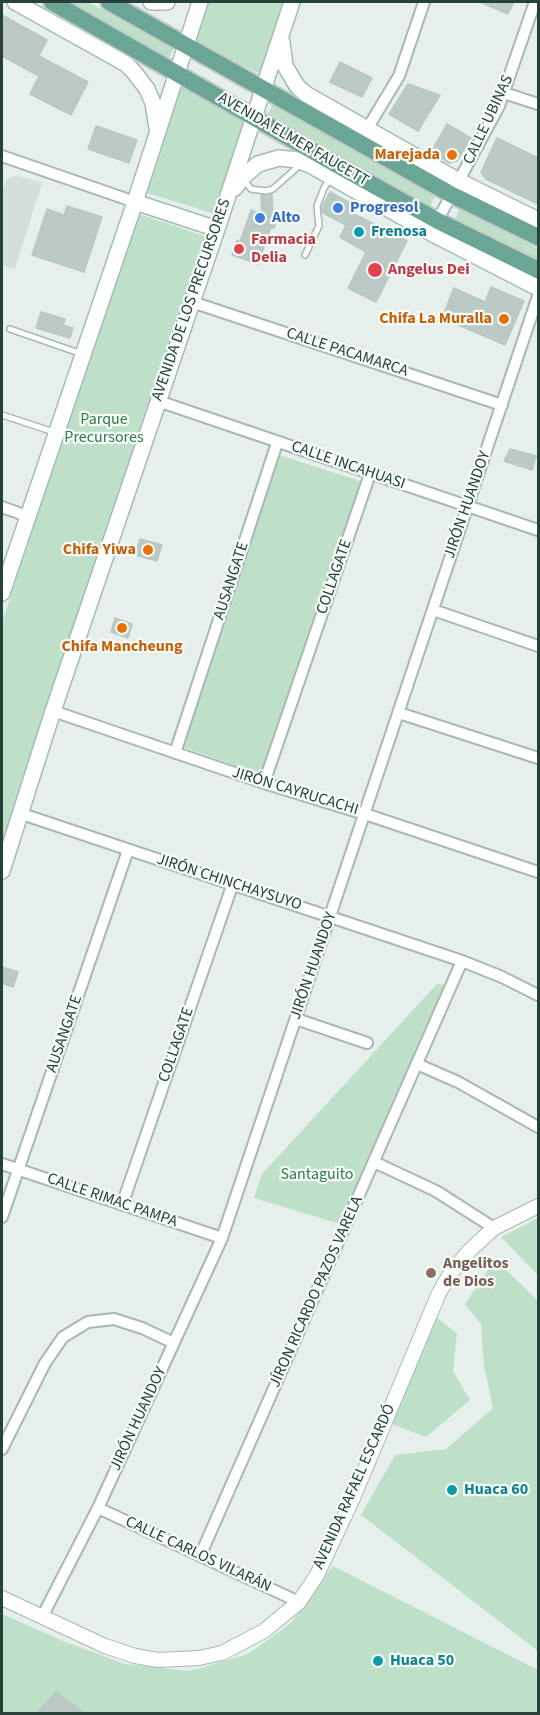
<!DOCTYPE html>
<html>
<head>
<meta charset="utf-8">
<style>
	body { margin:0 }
	#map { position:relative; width:540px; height:1715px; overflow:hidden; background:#e6efeb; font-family:"Source Sans 3",sans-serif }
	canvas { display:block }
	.frame { position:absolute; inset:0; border:3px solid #24423a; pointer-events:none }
</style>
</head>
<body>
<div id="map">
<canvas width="540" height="1715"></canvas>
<div class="frame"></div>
</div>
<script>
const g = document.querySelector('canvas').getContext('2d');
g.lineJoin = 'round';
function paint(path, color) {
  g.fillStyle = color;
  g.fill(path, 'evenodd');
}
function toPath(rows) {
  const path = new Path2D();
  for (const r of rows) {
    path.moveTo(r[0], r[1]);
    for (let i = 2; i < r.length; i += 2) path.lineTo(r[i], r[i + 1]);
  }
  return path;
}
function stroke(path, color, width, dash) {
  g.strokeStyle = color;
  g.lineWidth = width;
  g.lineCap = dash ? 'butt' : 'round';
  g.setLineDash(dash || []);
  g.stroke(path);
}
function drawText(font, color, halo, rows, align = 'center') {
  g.font = font + ' "Source Sans 3",sans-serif';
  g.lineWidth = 4.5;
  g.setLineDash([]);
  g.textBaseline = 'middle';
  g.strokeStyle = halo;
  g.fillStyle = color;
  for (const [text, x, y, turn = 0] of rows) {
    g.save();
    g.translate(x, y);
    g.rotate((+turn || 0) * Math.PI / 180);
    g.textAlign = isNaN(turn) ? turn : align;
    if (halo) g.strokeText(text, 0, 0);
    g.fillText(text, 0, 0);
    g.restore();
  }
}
const built = toPath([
	[16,175,42,183,15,269,2,265,2,193,6,180]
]);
const green = toPath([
	[67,2,88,2,173,49,169,59],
	[208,2,283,2,260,74,194,41],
	[182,86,245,119,215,214,145,192],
	[273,104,435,196,430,206,268,114],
	[461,207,538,249,538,266,454,221],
	[139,214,207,237,2,851,2,622],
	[279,455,363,482,261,775,183,747],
	[437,984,446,985,340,1224,254,1198,262,1174],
	[538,1218,538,1275,501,1237],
	[495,1259,538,1301,538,1651,361,1515,395,1455,446,1449,493,1408,484,1365,481,1324,465,1304],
	[430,1312,457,1334,453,1371,470,1400,426,1437,384,1421],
	[333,1566,538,1670,538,1713,2,1714,2,1614,63,1641,125,1664,190,1671,248,1654,290,1624]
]);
const building = toPath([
	[480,2,514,2,508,14,480,2],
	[2,15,47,40,39,56,88,82,71,115,30,94,39,76,2,56,2,15],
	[340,62,372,78,362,97,330,82,340,62],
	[408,84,440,95,418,131,389,114,408,84],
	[447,124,471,138,457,161,449,163,431,152,447,124],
	[96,126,137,140,129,163,88,149,96,126],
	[497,138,538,158,538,204,486,179,481,172,497,138],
	[330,192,356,206,352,213,407,241,376,302,348,288,366,252,340,237,346,225,323,213,322,207,330,192],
	[272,194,273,217,277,219,274,228,271,227,258,264,232,255,237,240,240,242,251,210,262,214,261,195,272,194],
	[67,206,102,217,84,272,32,255,47,209,64,215,67,206],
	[491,287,524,301,505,345,442,318,454,288,485,302,491,287],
	[41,312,65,319,63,325,73,328,70,338,36,328,41,312],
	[510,449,536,456,532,470,504,461,510,449],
	[140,539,162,545,157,561,135,555,140,539],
	[115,618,132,624,128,638,111,632,115,618],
	[2,967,18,972,13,987,2,983,2,967],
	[56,1692,84,1713,37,1713,56,1692]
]);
const service = toPath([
	[243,179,251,189,266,191,273,189,302,163],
	[305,255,319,226,317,206,324,188,330,179],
	[10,329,82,354],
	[2,415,54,432]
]);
const minor = toPath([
	[504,93,538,104],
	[367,129,399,76,424,2],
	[2,156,135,202],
	[435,225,499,106,535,2],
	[192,302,502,405],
	[158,401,538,530],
	[2,507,27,516],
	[433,610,538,646],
	[53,711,264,783,365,814,538,872],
	[399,713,538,758],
	[175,753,277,443],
	[264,783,370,474],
	[19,813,462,961,502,977,538,995],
	[296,1019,367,1043],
	[417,1064,458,1082,538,1127],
	[374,1162,436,1191,494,1228],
	[2,1164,222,1238],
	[122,1205,232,886],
	[2,1217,128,850],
	[2,1449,45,1363,63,1337,88,1322,114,1319,142,1328,174,1343],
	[98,1508,299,1602],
	[200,1556,462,961],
	[42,1617,98,1508,222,1238,538,296]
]);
const tertiary = toPath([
	[2,1598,105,1646,135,1656,158,1660,199,1658,222,1653,264,1631,299,1602,317,1575,353,1498,439,1293,450,1274,469,1251,494,1228,538,1206]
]);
const secondary = toPath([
	[15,2,126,64,134,72,147,89,153,103,157,128],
	[151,2,167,2],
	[282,42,285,66,297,86,306,94,459,181,538,220],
	[235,188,242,178,258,164,279,158,297,160,310,165,431,233,538,288],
	[135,202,217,229],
	[2,593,135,202,200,2],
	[2,871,53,711,217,229,292,2]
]);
const primary = toPath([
	[52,2,337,165,438,221,538,270],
	[109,2,452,195,538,237]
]);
const markers = [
	[452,155,6,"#e8710a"],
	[338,208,6,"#3f7fe0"],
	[260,218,6,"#3f7fe0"],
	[359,232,6,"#0f9aa8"],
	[239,249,6,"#e0444e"],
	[375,270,8,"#e0444e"],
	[504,319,6,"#e8710a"],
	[148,550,6,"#e8710a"],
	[122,628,6,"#e8710a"],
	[431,1273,6,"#8d6e63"],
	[452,1490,6,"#0f9aa8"],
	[378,1661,6,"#0f9aa8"]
];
const streetNames = [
	["CALLE UBINAS",489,120,-65],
	["AVENIDA ELMER FAUCETT",293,140,30],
	["AVENIDA DE LOS PRECURSORES",192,300,-71],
	["CALLE PACAMARCA",347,353,18],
	["CALLE INCAHUASI",348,466,19],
	["JIRÓN HUANDOY",468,505,-71],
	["COLLAGATE",335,577,-71],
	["AUSANGATE",232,581,-72],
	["JIRÓN CAYRUCACHI",295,792,17],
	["JIRÓN CHINCHAYSUYO",229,883,18],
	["JIRÓN HUANDOY",314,966,-71],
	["AUSANGATE",65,1034,-71],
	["COLLAGATE",177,1045,-71],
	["CALLE RIMAC PAMPA",112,1201,19],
	["JÍRON RICARDO PAZOS VARELA",317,1292,-66],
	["JIRÓN HUANDOY",139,1419,-65],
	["AVENIDA RAFAEL ESCARDÓ",355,1487,-66],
	["CALLE CARLOS VILARÁN",198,1555,25]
];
const foodNames = [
	["Marejada",440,155],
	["Chifa La Muralla",492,319],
	["Chifa Yiwa",136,550],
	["Chifa Mancheung",122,647,"center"]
];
const shopNames = [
	["Progresol",350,208],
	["Alto",272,218]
];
const cultureNames = [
	["Frenosa",371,232],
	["Huaca 60",464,1490],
	["Huaca 50",390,1661]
];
const healthNames = [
	["Farmacia",251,240],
	["Delia",251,258],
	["Angelus Dei",388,270]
];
const parkNames = [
	["Parque",104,420],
	["Precursores",104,438],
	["Santaguito",317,1175]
];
const educationNames = [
	["Angelitos",443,1264],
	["de Dios",443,1282]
];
paint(built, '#d4dfda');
paint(green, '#bfe0c8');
paint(building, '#bbcac4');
stroke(building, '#b8c9c2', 1.5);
stroke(service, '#a8b8b2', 8);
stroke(minor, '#a8b8b2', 14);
stroke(tertiary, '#a8b8b2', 16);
stroke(secondary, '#a4bbb3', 18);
stroke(primary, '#c2cac8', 20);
stroke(service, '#fff', 5);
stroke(minor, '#fff', 10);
stroke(tertiary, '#fff', 14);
stroke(secondary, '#fff', 15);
stroke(primary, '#6aa596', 16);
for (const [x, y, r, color] of markers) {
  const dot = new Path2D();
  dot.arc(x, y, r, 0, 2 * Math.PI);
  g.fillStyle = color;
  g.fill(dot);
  stroke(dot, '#f7fbf9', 2);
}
drawText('16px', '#24423a', '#f7fbf9', streetNames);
drawText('bold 16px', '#c56008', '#f7fbf9', foodNames, 'right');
drawText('bold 16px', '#366cbe', '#f7fbf9', shopNames, 'left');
drawText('bold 16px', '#0d838f', '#f7fbf9', cultureNames, 'left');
drawText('bold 16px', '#be3a42', '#f7fbf9', healthNames, 'left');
drawText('16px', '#2d7a4b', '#f7fbf9', parkNames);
drawText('bold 16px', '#785e54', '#f7fbf9', educationNames, 'left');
</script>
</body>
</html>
